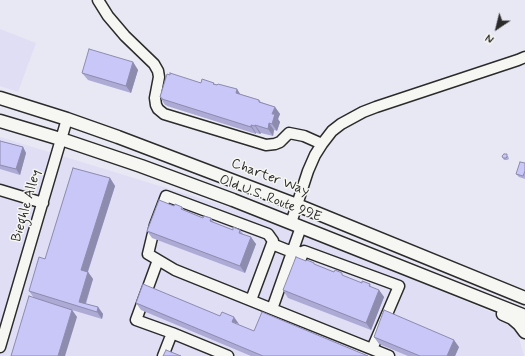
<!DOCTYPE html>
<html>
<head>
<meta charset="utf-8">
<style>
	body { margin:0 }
	#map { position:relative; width:525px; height:356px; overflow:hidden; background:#e8e8f4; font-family:Mynerve,sans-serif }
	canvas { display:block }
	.north { position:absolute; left:477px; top:8px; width:40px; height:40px; -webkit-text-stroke:3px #f6f6f2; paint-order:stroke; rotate:215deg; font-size:11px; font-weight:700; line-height:16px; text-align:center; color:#2b2b2b }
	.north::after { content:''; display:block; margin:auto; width:14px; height:18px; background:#2b2b2b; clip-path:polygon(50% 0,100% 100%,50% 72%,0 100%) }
</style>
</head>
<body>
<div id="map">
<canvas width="525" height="356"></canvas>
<div class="north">N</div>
</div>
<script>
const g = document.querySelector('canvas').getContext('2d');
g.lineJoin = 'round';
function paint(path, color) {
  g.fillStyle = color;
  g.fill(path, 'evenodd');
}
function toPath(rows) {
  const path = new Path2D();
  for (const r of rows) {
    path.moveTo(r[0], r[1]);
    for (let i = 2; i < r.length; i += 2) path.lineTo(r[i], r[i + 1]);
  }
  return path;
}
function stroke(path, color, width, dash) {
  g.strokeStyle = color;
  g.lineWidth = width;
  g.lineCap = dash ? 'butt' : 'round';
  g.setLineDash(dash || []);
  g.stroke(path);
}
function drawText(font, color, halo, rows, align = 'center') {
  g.font = font + ' Mynerve,sans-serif';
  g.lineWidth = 3;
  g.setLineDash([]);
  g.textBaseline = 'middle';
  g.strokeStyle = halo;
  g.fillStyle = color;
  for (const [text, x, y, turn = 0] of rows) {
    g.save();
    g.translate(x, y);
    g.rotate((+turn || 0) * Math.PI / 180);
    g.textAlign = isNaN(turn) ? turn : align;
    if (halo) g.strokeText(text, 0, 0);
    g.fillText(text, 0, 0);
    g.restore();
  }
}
const built = toPath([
	[0,29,36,43,18,92,0,86],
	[0,137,281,223,496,314,518,334,524,356,0,356]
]);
const minor = toPath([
	[98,0,108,16,125,36,154,64,158,71,159,77,155,98,156,105,158,109,164,114,266,145,275,144,280,142,289,133,304,136,322,144],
	[0,190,43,203],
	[291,223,308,171,315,155,322,144,332,131,341,124,363,112,376,107,518,60,525,57],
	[272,244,287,250,293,250,299,252],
	[158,260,136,320,172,333],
	[296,270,304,251,399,286,372,349],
	[251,300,273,241,268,234,166,196,155,225,148,254,175,270,272,309,301,227],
	[272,309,389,356],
	[0,347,67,119],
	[163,356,172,333,228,356]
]);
const major = toPath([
	[0,98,67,119,118,137,297,205,525,298],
	[0,121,67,141,141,166,233,200,525,316],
	[503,314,512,318,519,324,525,332]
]);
const wall = toPath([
	[133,62,138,70,131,93,88,80,82,73],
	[170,75,201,83,214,83,215,84,237,89,240,94,259,100,261,102,275,107,280,114,278,119,280,122,277,131,274,130,273,136,261,133,260,134,256,133,256,134,167,106,166,105,165,105,160,97],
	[0,141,23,147,26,153,20,175,0,169],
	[502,156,508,156,509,159,507,160,504,160],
	[525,163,525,179,519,177,516,174],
	[110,178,115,186,88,272,93,279,86,304,98,307,103,314,102,319,72,310,77,317,34,298,29,291,45,259],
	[174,206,182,207,184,210,203,218,211,218,214,223,233,230,240,230,243,234,256,244,245,273,152,238,147,231],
	[316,265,362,283,370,284,371,287,379,290,384,297,371,330,288,298,283,290],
	[136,303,254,331,368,356,251,356,141,310],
	[374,337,459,347,455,356,408,356,379,344]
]);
const shadedWall = toPath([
	[133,62,138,70,131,93,126,86],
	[237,89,242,97,236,93],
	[275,107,280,114,278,119,280,122,277,131,272,124,272,114],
	[269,123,274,130,273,136,268,129],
	[251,125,256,133,256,134,251,127],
	[255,125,261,133,260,134,255,126],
	[23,147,26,153,20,175,16,169],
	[110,178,115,186,86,277,81,270],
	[251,237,256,244,245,273,240,266],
	[88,272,93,279,84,308,79,302],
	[379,290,384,297,371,330,366,323],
	[98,307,103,314,102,319,97,312],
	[72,310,77,317,65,356,58,356],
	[234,317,239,324,232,322],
	[454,340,459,347,455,356,447,356]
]);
const building = toPath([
	[89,49,133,62,126,86,82,73,89,49],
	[170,73,201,83,202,79,214,83,213,84,217,85,218,84,237,89,236,93,259,100,259,102,275,107,272,114,275,114,272,124,269,123,268,129,255,125,255,126,251,125,251,127,162,99,162,98,160,97,167,74,170,75,170,73],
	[0,141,23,147,16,169,0,165,0,141],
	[504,154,507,154,507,157,506,158,503,158,502,156,504,154],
	[520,162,525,163,525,171,523,176,516,174,520,162],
	[73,168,110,178,81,270,88,272,79,302,98,307,97,312,29,291,39,257,45,259,73,168],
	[159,200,174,206,175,204,182,207,181,209,203,218,204,216,211,218,210,221,233,230,233,227,240,230,239,233,251,237,240,266,147,231,159,200],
	[296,257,306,261,307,260,314,263,314,264,334,272,335,270,342,273,342,275,362,283,362,281,370,284,369,286,379,290,366,323,283,290,296,257],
	[143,284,220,316,222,312,234,317,232,322,254,331,262,312,368,356,263,356,136,303,143,284],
	[29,296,72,310,58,356,11,356,29,296],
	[384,310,454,340,447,356,420,356,374,337,384,310],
	[166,350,181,356,163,356,166,350]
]);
const streetNames = [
	["Charter Way",270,178,21],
	["Old U.S. Route 99E",270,199,21],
	["Bieghle Alley",27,206,-74]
];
paint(built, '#dfdef5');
stroke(minor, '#2b2b2b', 13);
stroke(major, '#2b2b2b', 15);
stroke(minor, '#f6f6f2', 10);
stroke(major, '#f6f6f2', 12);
paint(wall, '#adaad5');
paint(shadedWall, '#8d8bae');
paint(building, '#c9c6f8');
stroke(building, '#8d8bae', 1);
drawText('14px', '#2b2b2b', '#f6f6f2', streetNames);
</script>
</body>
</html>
